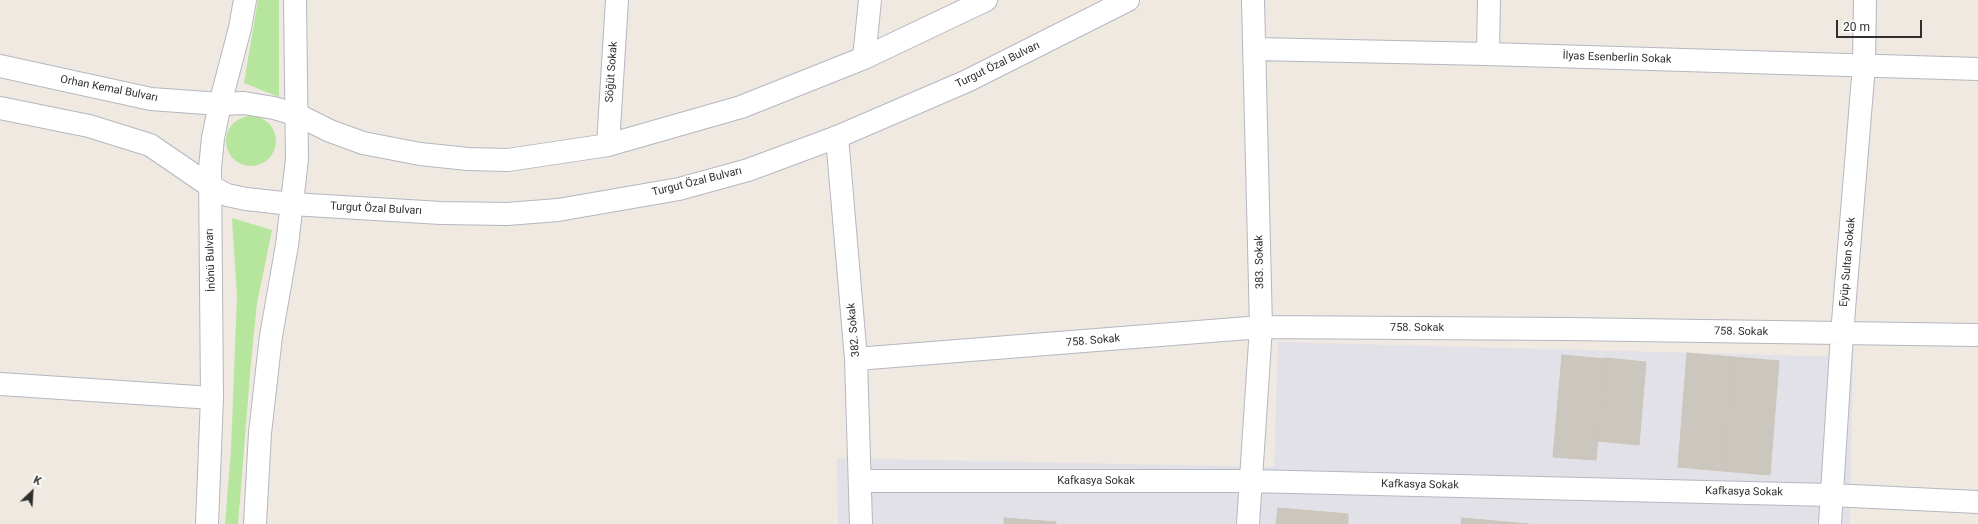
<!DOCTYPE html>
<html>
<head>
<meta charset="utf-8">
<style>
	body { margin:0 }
	#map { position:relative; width:1978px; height:524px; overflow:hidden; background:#efe9e1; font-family:Roboto,sans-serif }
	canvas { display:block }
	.north { position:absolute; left:12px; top:472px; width:40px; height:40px; -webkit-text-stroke:3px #fff; paint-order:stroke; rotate:25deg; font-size:11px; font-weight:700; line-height:16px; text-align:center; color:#2e2e2e }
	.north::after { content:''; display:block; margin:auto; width:14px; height:18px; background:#2e2e2e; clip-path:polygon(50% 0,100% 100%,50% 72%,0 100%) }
	.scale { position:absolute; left:1836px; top:20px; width:86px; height:18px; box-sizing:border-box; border:2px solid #2e2e2e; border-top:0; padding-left:5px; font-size:12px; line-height:14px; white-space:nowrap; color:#2e2e2e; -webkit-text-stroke:3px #fff; paint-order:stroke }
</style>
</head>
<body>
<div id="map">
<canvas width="1978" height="524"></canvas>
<div class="north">K</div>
<div class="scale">20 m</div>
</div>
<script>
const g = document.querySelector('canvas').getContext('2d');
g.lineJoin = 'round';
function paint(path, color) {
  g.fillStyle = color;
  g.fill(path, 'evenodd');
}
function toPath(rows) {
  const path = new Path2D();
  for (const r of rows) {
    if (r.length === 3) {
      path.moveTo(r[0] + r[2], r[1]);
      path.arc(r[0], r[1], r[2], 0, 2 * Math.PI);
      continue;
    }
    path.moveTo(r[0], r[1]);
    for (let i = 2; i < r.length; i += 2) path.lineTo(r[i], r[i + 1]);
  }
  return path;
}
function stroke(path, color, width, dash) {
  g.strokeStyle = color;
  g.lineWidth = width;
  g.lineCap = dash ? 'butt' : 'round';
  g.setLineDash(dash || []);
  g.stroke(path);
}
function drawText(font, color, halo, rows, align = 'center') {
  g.font = font + ' Roboto,sans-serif';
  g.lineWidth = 4;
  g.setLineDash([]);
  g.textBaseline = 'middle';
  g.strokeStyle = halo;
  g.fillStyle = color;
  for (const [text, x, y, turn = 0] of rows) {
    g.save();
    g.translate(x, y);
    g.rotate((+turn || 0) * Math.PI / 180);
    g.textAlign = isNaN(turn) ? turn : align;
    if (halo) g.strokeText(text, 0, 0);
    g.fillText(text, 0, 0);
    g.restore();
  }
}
const industrial = toPath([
	[1278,342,1853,357,1850,524,838,524,837,458,1274,467]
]);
const green = toPath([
	[258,0,279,0,279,97,244,83],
	[251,141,25],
	[232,218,272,230,257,303,251,362,238,524,225,524,231,450,237,297]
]);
const building = toPath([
	[1687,353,1733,357,1723,471,1678,467,1687,353],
	[1562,355,1605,359,1596,460,1553,457,1562,355],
	[1733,357,1779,361,1770,475,1723,471,1733,357],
	[1605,358,1646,362,1639,445,1598,441,1605,358],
	[1278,508,1348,514,1348,524,1276,524,1278,508],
	[1004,518,1056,522,1056,524,1004,524,1004,518],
	[1462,518,1529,524,1461,524,1462,518]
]);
const minor = toPath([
	[1255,49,1488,54,1978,69],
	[1488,54,1489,0],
	[864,58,870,0],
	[837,137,856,359,861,524],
	[608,145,617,0],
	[856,359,1261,327,1566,329,1978,335],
	[0,384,212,398],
	[861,481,1251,481,1831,495,1978,502],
	[1248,524,1261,327,1253,0],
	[1830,524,1842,334,1864,65,1865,0]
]);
const tertiary = toPath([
	[220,104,244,103,274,108,298,115,330,131,363,143,420,154,468,159,508,160,608,145,741,107,864,58,986,0],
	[210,186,227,195,246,199,292,204,441,213,507,214,558,210,679,189,748,170,837,137,967,81,1128,0]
]);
const secondary = toPath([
	[0,66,151,99,220,104],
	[0,108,89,126,150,145,210,186],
	[207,524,212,398,210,168,213,138,220,104,240,28,245,0],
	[255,524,260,433,271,336,287,245,297,159,295,0]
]);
const streetNames = [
	["İlyas Esenberlin Sokak",1617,58,2],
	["Turgut Özal Bulvarı",998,65,-26],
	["Söğüt Sokak",612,72,-86],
	["Orhan Kemal Bulvarı",109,89,11],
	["Turgut Özal Bulvarı",697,182,-14],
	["Turgut Özal Bulvarı",376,209,3],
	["İnönü Bulvarı",211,260,-92],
	["383. Sokak",1260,262,-91],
	["Eyüp Sultan Sokak",1848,262,-85],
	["758. Sokak",1417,328],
	["382. Sokak",854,330,-95],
	["758. Sokak",1741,332,1],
	["758. Sokak",1093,341,-5],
	["Kafkasya Sokak",1096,481],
	["Kafkasya Sokak",1420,485,1],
	["Kafkasya Sokak",1744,492,1]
];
paint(industrial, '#e3e1e8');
paint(green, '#b6e59e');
paint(building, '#cbc7bf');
stroke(building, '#cbc5ba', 1);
stroke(minor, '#b4b7c1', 24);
stroke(tertiary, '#b4b7c1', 24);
stroke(secondary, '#b4b7c1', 24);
stroke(minor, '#fff', 22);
stroke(tertiary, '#fff', 22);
stroke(secondary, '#fff', 22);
drawText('11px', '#2e2e2e', '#fff', streetNames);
</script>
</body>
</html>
